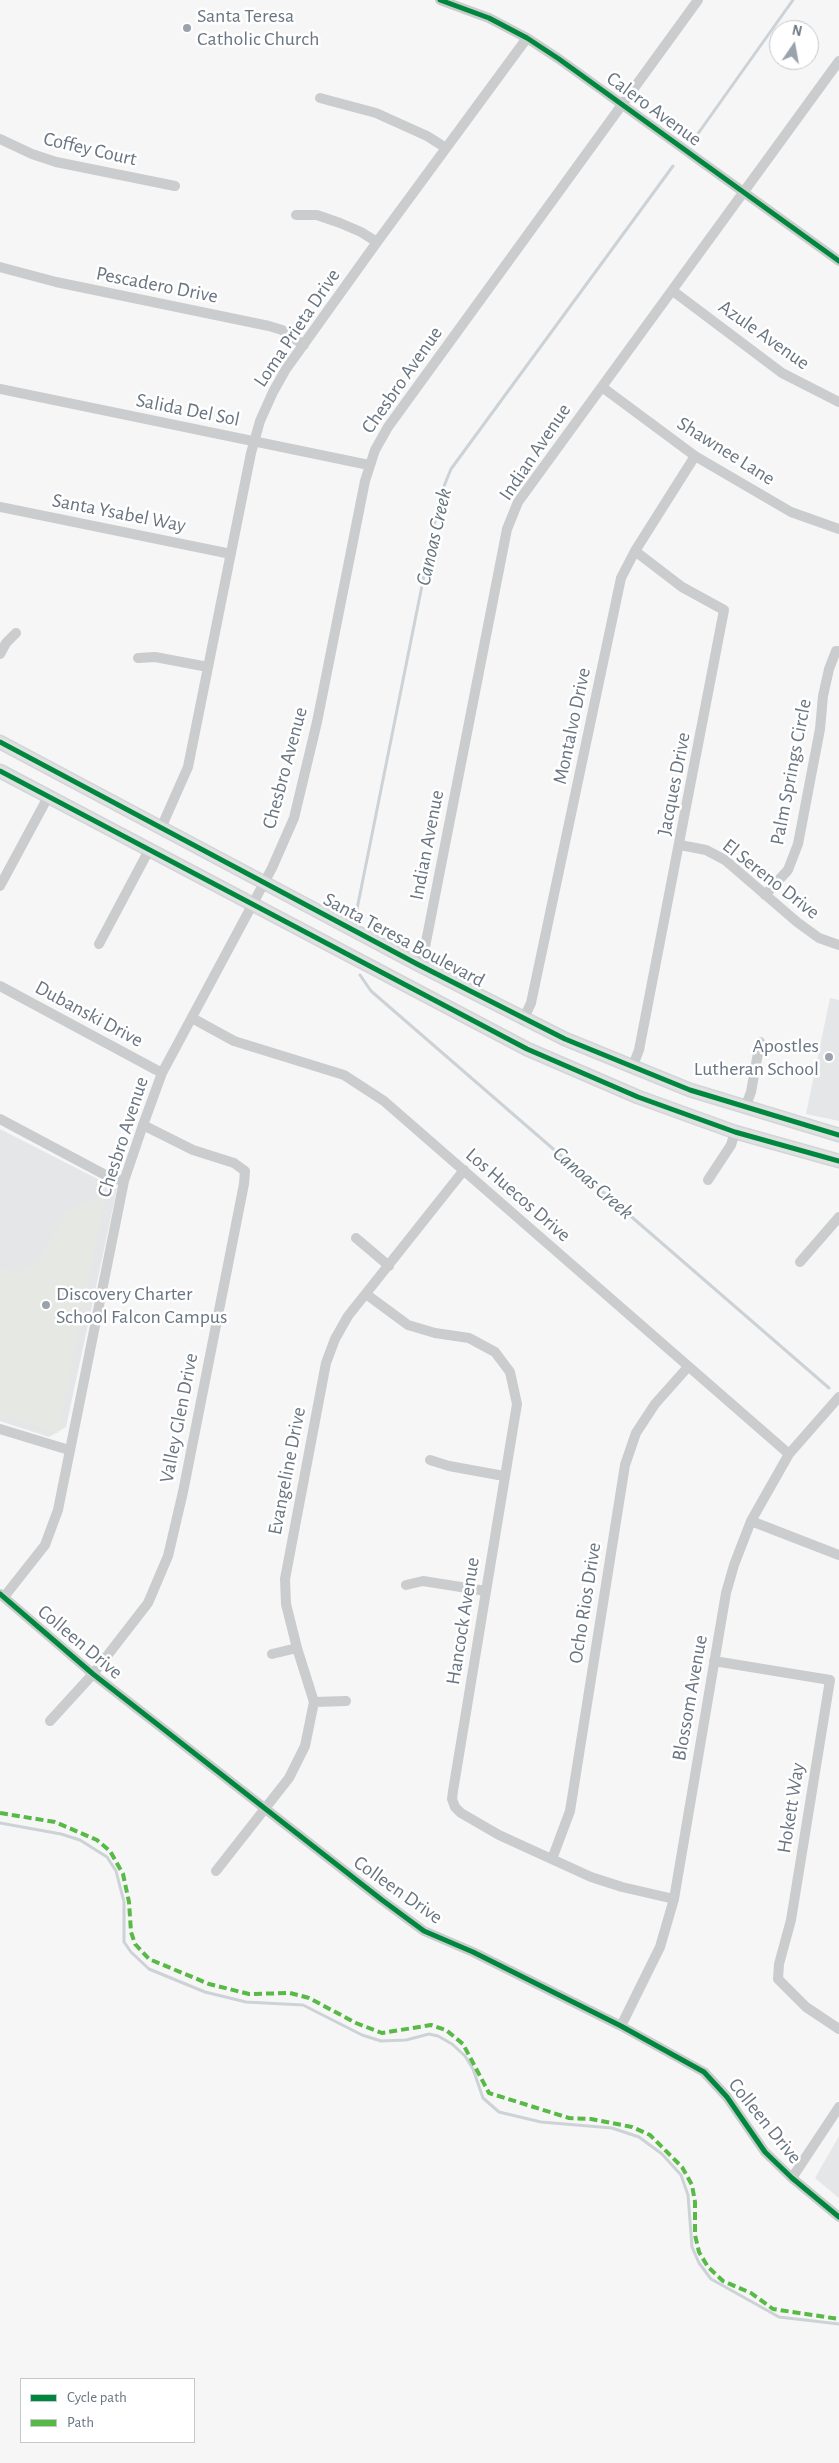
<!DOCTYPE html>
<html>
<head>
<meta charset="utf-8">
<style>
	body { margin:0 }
	#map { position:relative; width:839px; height:2463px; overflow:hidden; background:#f6f6f6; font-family:"Alegreya Sans",sans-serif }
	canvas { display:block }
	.legend { position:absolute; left:20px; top:2378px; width:175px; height:65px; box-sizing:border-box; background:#fff; border:1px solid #c3c8cd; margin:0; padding:6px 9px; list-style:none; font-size:15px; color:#697582 }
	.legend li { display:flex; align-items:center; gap:10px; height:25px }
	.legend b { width:25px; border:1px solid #c3c8cd }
	.north { position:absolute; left:769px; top:20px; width:50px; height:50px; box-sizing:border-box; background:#fff; border:1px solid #c3c8cd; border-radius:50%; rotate:12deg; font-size:14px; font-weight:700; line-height:20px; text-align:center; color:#697582 }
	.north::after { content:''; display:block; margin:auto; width:18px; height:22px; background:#9aa2ab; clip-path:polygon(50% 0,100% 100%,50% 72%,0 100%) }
</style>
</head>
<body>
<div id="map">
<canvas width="839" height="2463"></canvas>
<ul class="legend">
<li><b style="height:6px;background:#00873e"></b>Cycle path</li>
<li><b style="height:6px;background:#58b947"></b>Path</li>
</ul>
<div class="north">N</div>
</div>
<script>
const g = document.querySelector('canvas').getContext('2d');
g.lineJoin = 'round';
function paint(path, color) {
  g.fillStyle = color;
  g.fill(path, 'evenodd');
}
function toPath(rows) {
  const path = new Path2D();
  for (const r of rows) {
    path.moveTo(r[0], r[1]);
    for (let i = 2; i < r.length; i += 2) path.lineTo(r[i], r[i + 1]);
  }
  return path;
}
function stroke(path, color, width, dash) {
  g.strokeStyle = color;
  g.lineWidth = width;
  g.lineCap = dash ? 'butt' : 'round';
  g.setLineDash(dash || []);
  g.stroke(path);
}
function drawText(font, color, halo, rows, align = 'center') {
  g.font = font + ' "Alegreya Sans",sans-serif';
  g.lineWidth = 5;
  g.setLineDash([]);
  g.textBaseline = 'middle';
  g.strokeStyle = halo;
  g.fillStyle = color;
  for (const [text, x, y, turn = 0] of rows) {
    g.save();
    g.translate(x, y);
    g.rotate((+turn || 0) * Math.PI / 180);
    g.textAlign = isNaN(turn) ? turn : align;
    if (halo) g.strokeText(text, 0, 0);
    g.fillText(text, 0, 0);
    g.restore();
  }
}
const built = toPath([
	[830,998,839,1000,839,1121,806,1114],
	[0,1129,117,1189,66,1427,49,1437,0,1421],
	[839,2136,839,2198,815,2178]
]);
const green = toPath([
	[105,1196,58,1433,0,1414,0,1267,11,1273,37,1265,67,1211,78,1207,80,1204]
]);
const stream = toPath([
	[697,135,793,0],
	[356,914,440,496,451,469,673,166],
	[360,975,371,991,829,1388],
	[0,1823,61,1834,80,1840,107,1857,116,1871,124,1902,124,1942,131,1952,149,1969,205,1992,246,2002,303,2005,362,2035,381,2041,406,2040,429,2034,438,2036,452,2044,465,2056,473,2069,483,2098,499,2112,541,2122,612,2128,639,2137,662,2154,681,2175,688,2195,692,2247,699,2263,711,2279,779,2317,839,2324]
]);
const minor = toPath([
	[440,0,489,18,527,38,559,59,839,261],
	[320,98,376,113,427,136,446,148],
	[0,139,32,154,56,162,175,186],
	[296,215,317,215,340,223,361,232,377,242],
	[0,267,56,282,269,326,282,330,304,345],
	[673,291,782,373,839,402],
	[602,387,695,456,791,512,839,529],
	[0,389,369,465],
	[0,507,231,554],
	[0,654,6,643,16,633],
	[138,658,155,657,208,667],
	[161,828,188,767,251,453,260,421,273,392,286,369,377,242,527,38],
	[680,845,706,850,725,860,797,922,819,938,839,945],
	[0,886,48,797],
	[765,895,788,870,798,844,820,729,823,696,829,669,836,651,839,651],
	[99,944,149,850],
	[417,964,425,947,507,529,518,502,839,61],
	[0,986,162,1073],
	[192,1018,234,1041,344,1075,384,1101,789,1454],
	[523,1020,531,1003,621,578,635,551,695,456],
	[632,1068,639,1050,724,610,682,587,635,551],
	[745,1108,751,1092,760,1042],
	[0,1119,111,1178,124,1181],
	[708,1180,731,1145,735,1132],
	[356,1238,389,1266],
	[800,1262,839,1217],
	[366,1294,408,1325,435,1333,469,1338,495,1352,510,1372,517,1404,453,1791,452,1799,455,1807,461,1813,499,1835,591,1877,622,1887,674,1899],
	[0,1429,69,1450],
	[430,1460,449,1466,504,1476],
	[751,1521,839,1555],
	[406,1585,423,1581,486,1591],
	[0,1594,93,1674,382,1900,424,1931,473,1952,621,2026,704,2072,727,2097,765,2152,792,2178,839,2217],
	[4,1597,45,1545,58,1510,124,1181,143,1125,162,1073,272,868,294,818,317,722,365,481,375,450,388,427,698,0],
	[272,1654,297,1648],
	[714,1661,830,1680,791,1920,779,1964,778,1979,806,2007,839,2029],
	[314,1702,346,1701],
	[50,1721,93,1674,148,1603,168,1556,183,1492,244,1184,245,1171,234,1163,193,1150,143,1125],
	[552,1859,570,1811,625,1465,636,1433,655,1404,687,1368],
	[216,1871,289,1778,305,1746,314,1702,297,1648,286,1604,285,1579,326,1363,335,1339,348,1316,464,1170],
	[621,2026,660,1947,674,1899,726,1593,734,1565,751,1521,789,1454,839,1397],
	[792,2178,839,2107]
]);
const major = toPath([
	[0,742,417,964,565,1039,690,1090,839,1135],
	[0,771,527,1049,638,1097,735,1132,839,1161]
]);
const quiet = toPath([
	[0,1813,55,1822,97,1840,110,1851,123,1874,129,1902,131,1932,135,1944,149,1959,209,1984,249,1994,290,1993,309,1998,356,2023,382,2033,431,2025,446,2030,463,2044,489,2093,569,2118,591,2119,632,2127,650,2135,682,2167,692,2185,695,2202,695,2235,699,2252,708,2267,723,2281,751,2293,773,2309,839,2319]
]);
const cycleway = toPath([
	[440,0,489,18,527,38,559,59,839,261],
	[0,742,417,964,565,1039,690,1090,839,1135],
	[0,771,527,1049,638,1097,735,1132,839,1161],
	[0,1594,93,1674,382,1900,424,1931,473,1952,621,2026,704,2072,727,2097,765,2152,792,2178,839,2217]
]);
const markers = [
	[187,28,5,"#9aa2ab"],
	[829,1057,5,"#9aa2ab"],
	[46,1305,5,"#9aa2ab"]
];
const poiNames = [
	["Santa Teresa",197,16],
	["Catholic Church",197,39],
	["Apostles",819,1046,"right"],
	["Lutheran School",819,1069,"right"],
	["Discovery Charter",56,1294],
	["School Falcon Campus",56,1317]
];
const streetNames = [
	["Calero Avenue",654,109,36],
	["Coffey Court",90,149,13],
	["Pescadero Drive",157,285,11],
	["Loma Prieta Drive",297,328,-56],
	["Azule Avenue",764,335,35],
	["Chesbro Avenue",402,380,-55],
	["Salida Del Sol",188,410,11],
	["Shawnee Lane",726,451,32],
	["Indian Avenue",535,452,-56],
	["Santa Ysabel Way",119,513,11],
	["Montalvo Drive",572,726,-78],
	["Chesbro Avenue",285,768,-75],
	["Palm Springs Circle",791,772,-79],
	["Jacques Drive",674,784,-79],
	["Indian Avenue",427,845,-79],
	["El Sereno Drive",771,879,38],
	["Santa Teresa Boulevard",404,940,28],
	["Dubanski Drive",89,1014,28],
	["Chesbro Avenue",123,1137,-72],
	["Los Huecos Drive",518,1195,41],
	["Valley Glen Drive",179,1418,-79],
	["Evangeline Drive",287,1471,-79],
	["Ocho Rios Drive",585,1603,-81],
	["Hancock Avenue",463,1621,-81],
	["Colleen Drive",80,1642,40],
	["Blossom Avenue",690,1698,-80],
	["Hokett Way",791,1808,-81],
	["Colleen Drive",398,1890,35],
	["Colleen Drive",765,2121,51]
];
const waterNames = [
	["Canoas Creek",434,537,-77],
	["Canoas Creek",593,1183,41]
];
paint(built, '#e5e6e7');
paint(green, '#e6e8e4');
stroke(stream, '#ccd2d6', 3);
stroke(major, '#d3d4d5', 15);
stroke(minor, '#cbcccd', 10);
stroke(major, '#dfe0e1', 12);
stroke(quiet, '#58b947', 4, [8, 4]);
stroke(cycleway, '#00873e', 5);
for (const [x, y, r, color] of markers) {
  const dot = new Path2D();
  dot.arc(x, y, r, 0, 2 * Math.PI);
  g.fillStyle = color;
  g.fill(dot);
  stroke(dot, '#fff', 2);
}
drawText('20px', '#697582', '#fff', poiNames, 'left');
drawText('20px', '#697582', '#fff', streetNames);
drawText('italic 21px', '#65757f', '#fff', waterNames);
</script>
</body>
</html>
